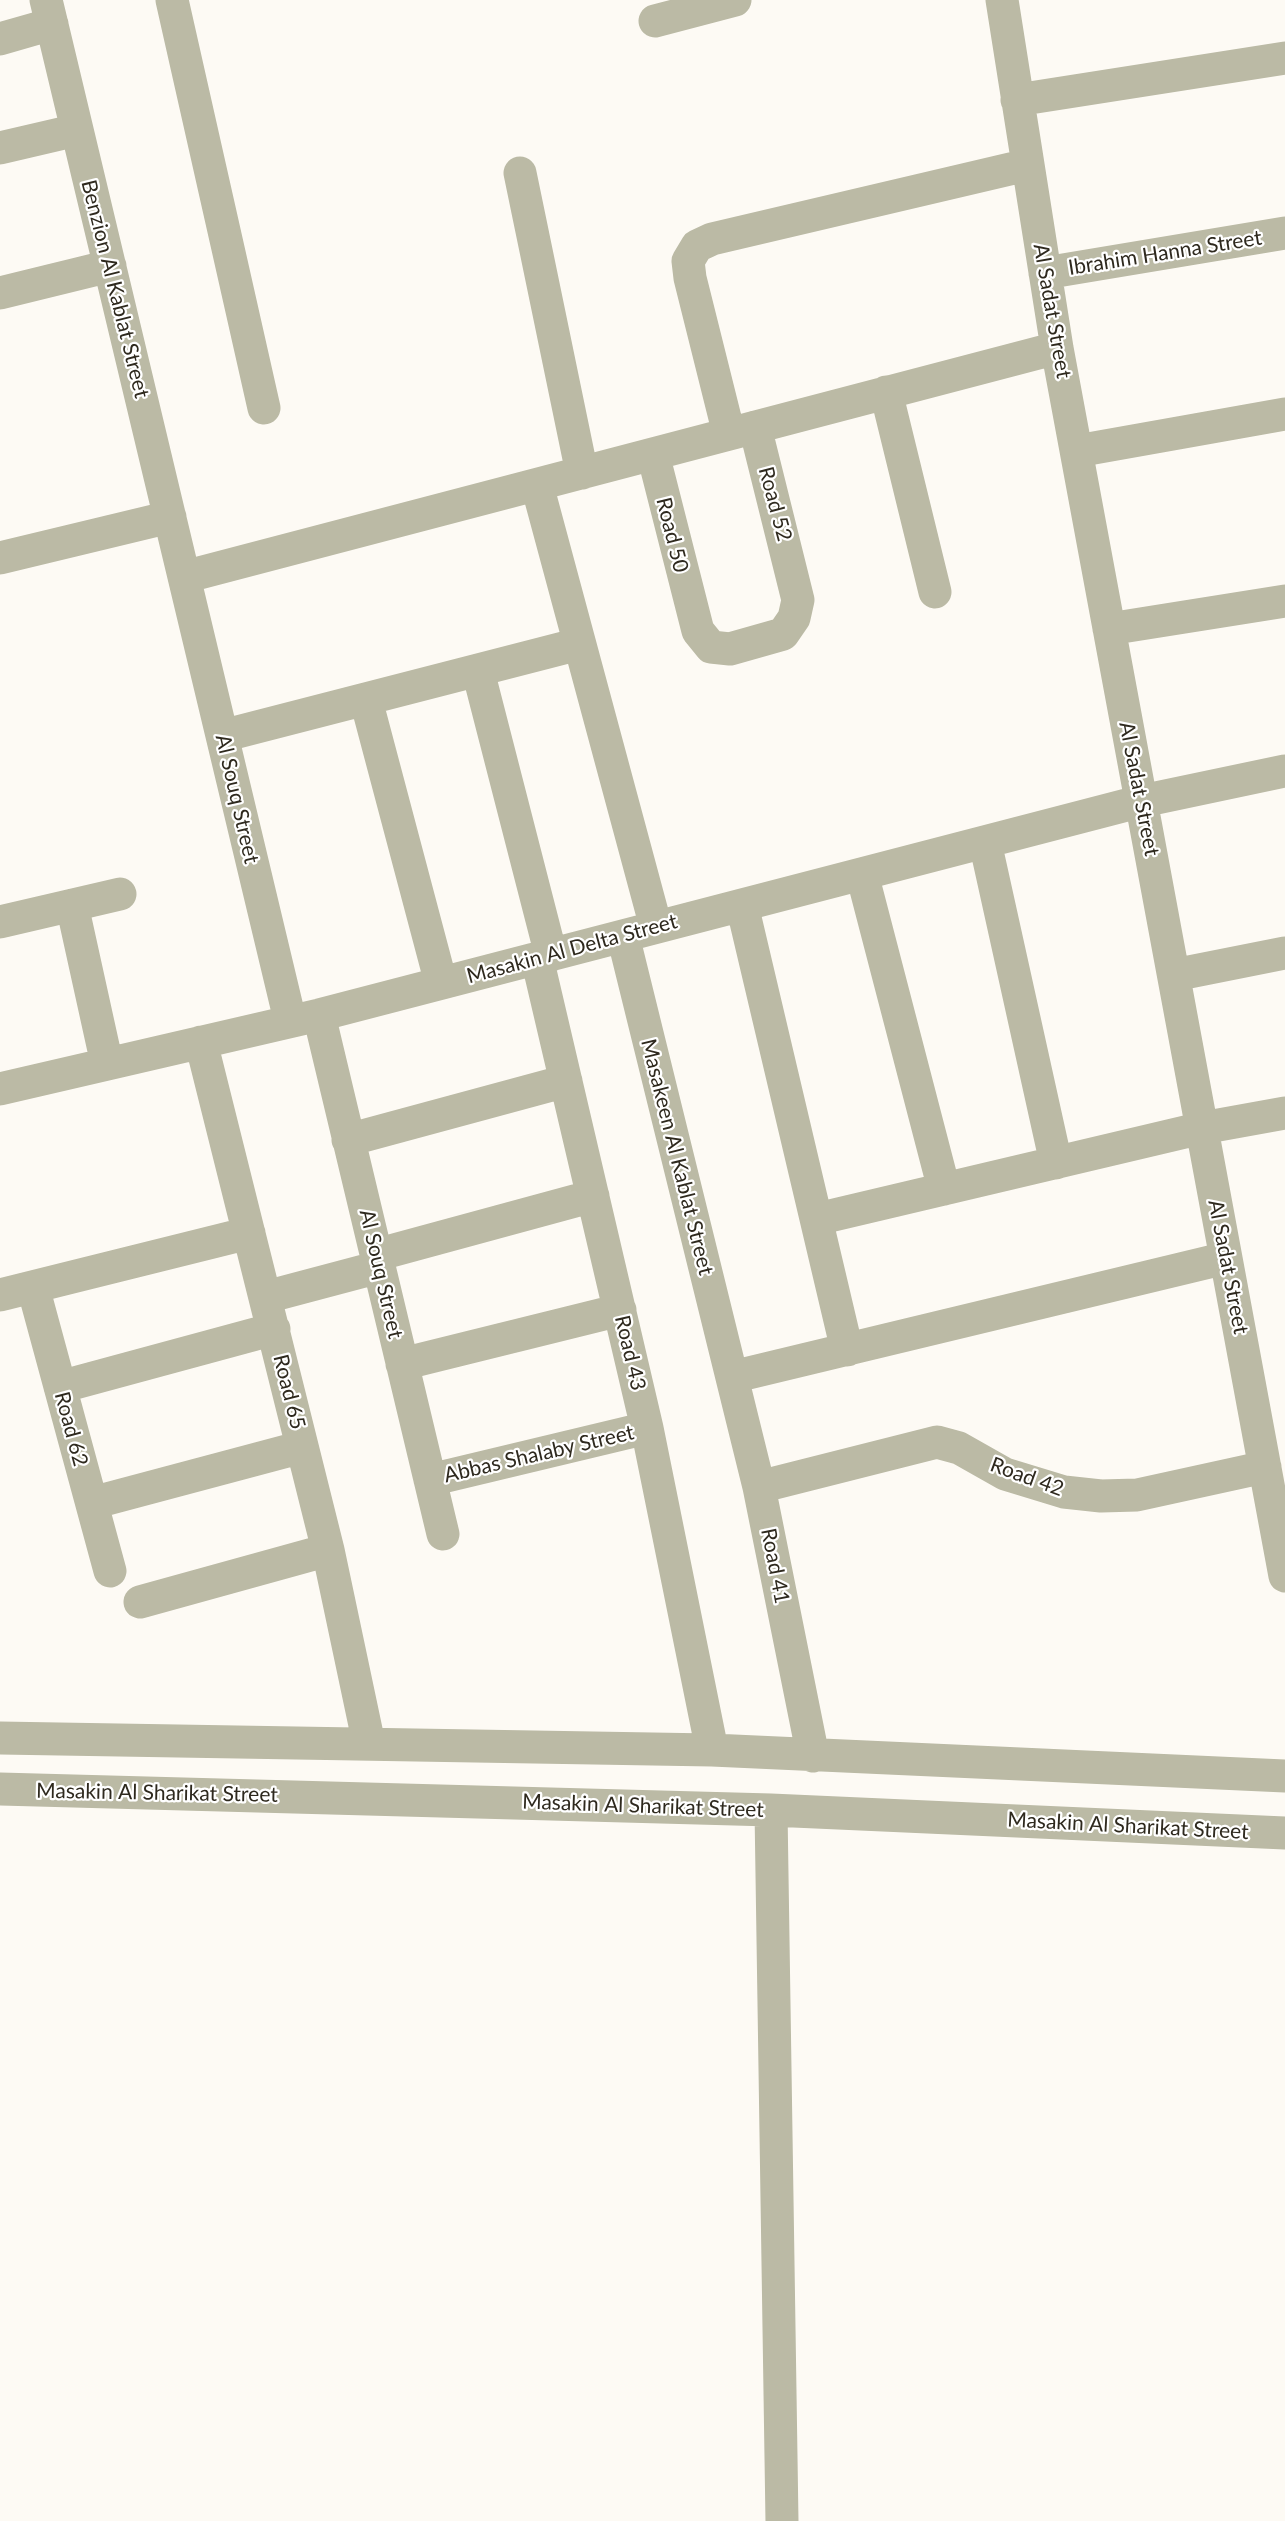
<!DOCTYPE html>
<html>
<head>
<meta charset="utf-8">
<style>
	body { margin:0 }
	canvas { display:block; background:#fdfaf4 }
</style>
</head>
<body>
<canvas width="1285" height="2521"></canvas>
<script>
const g = document.querySelector('canvas').getContext('2d');
g.lineJoin = 'round';
function toPath(rows) {
  const path = new Path2D();
  for (const r of rows) {
    path.moveTo(r[0], r[1]);
    for (let i = 2; i < r.length; i += 2) path.lineTo(r[i], r[i + 1]);
  }
  return path;
}
function stroke(path, color, width, dash) {
  g.strokeStyle = color;
  g.lineWidth = width;
  g.lineCap = dash ? 'butt' : 'round';
  g.setLineDash(dash || []);
  g.stroke(path);
}
function drawText(font, color, halo, rows, align = 'center') {
  g.font = font + ' Lato,sans-serif';
  g.lineWidth = 4.5;
  g.setLineDash([]);
  g.textBaseline = 'middle';
  g.strokeStyle = halo;
  g.fillStyle = color;
  for (const [text, x, y, turn = 0] of rows) {
    g.save();
    g.translate(x, y);
    g.rotate((+turn || 0) * Math.PI / 180);
    g.textAlign = isNaN(turn) ? turn : align;
    if (halo) g.strokeText(text, 0, 0);
    g.fillText(text, 0, 0);
    g.restore();
  }
}
const minor = toPath([
	[46,0,290,1020],
	[172,0,264,408],
	[1002,0,1057,348,1285,1576],
	[655,21,735,0],
	[0,39,52,24],
	[1017,100,1285,58],
	[0,148,77,130],
	[520,173,582,473],
	[1045,273,1285,233],
	[0,293,110,266],
	[886,392,935,592],
	[729,434,690,278,688,261,697,246,712,239,1027,165],
	[1077,451,1285,414],
	[653,454,698,631,711,647,730,649,783,634,794,618,798,600,755,427],
	[537,485,656,927],
	[0,558,170,517],
	[184,577,1057,348],
	[1109,629,1285,601],
	[478,671,551,955],
	[366,700,441,983],
	[222,736,579,644],
	[985,842,1056,1163],
	[862,874,944,1189],
	[72,905,107,1064],
	[742,905,847,1350],
	[0,922,120,894],
	[623,936,759,1487,813,1756],
	[537,958,647,1428,712,1750],
	[1174,975,1285,953],
	[319,1015,443,1534],
	[201,1042,328,1550,369,1744],
	[0,1089,319,1015,1142,801,1285,771],
	[348,1140,566,1081],
	[817,1219,1202,1128,1285,1113],
	[376,1255,593,1196],
	[33,1287,110,1571],
	[0,1295,249,1233],
	[266,1297,379,1267],
	[402,1364,620,1310],
	[732,1377,1226,1258],
	[60,1387,274,1329],
	[430,1480,647,1428],
	[759,1487,937,1442,959,1448,1005,1474,1064,1492,1101,1496,1137,1495,1265,1467],
	[92,1503,302,1447],
	[140,1602,328,1550],
	[0,1738,712,1750,1285,1776],
	[0,1789,771,1810,1285,1833],
	[771,1810,782,2521]
]);
const streetNames = [
	["Ibrahim Hanna Street",1165,253,-9],
	["Benzion Al Kablat Street",115,289,76],
	["Al Sadat Street",1052,311,80],
	["Road 52",775,504,75],
	["Road 50",672,535,76],
	["Al Sadat Street",1139,789,79],
	["Al Souq Street",237,799,77],
	["Masakin Al Delta Street",572,949,-15],
	["Masakeen Al Kablat Street",677,1157,76],
	["Al Sadat Street",1228,1267,79],
	["Al Souq Street",381,1274,77],
	["Road 43",630,1353,77],
	["Road 65",289,1392,76],
	["Road 62",71,1429,75],
	["Abbas Shalaby Street",539,1454,-13],
	["Road 42",1027,1477,20],
	["Road 41",775,1566,79],
	["Masakin Al Sharikat Street",157,1793,1],
	["Masakin Al Sharikat Street",643,1806,2],
	["Masakin Al Sharikat Street",1128,1826,3]
];
stroke(minor, '#bbbaa5', 33);
drawText('21px', '#2e291e', '#fff', streetNames);
</script>
</body>
</html>
